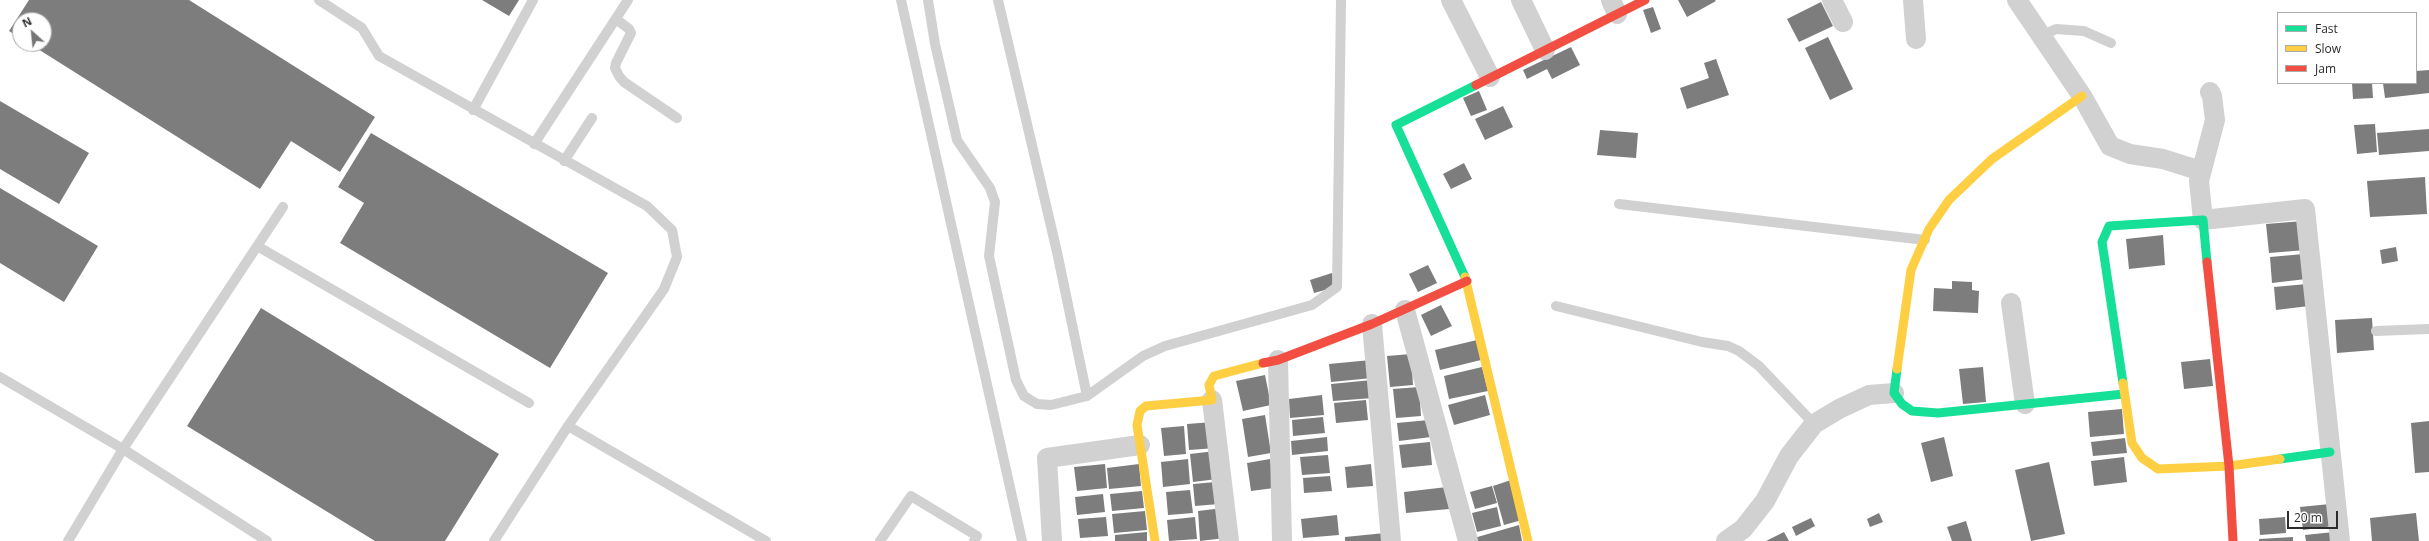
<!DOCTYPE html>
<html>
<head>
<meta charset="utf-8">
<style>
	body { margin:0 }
	#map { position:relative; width:2429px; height:541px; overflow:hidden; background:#fff; font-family:"Open Sans",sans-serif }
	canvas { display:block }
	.legend { position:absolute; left:2277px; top:12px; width:140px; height:72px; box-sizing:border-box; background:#fff; border:1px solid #ababab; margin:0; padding:5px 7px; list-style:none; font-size:12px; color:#2c2c2c }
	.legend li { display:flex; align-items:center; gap:8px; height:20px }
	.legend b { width:20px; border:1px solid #ababab }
	.north { position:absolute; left:12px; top:12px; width:40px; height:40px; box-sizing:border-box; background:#fff; border:1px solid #ababab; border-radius:50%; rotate:333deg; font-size:11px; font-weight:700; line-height:16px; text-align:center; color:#2c2c2c }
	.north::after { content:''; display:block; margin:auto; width:14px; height:18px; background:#767676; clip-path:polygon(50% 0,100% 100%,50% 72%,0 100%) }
	.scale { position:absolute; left:2287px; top:511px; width:51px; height:18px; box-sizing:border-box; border:2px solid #2c2c2c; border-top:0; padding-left:5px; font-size:12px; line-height:14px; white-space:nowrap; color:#2c2c2c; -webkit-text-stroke:3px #fff; paint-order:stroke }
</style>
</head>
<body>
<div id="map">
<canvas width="2429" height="541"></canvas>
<ul class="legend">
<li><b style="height:5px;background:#16e098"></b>Fast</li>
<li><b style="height:5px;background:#ffcf43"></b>Slow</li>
<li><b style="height:5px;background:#f24e42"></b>Jam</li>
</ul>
<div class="north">N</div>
<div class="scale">20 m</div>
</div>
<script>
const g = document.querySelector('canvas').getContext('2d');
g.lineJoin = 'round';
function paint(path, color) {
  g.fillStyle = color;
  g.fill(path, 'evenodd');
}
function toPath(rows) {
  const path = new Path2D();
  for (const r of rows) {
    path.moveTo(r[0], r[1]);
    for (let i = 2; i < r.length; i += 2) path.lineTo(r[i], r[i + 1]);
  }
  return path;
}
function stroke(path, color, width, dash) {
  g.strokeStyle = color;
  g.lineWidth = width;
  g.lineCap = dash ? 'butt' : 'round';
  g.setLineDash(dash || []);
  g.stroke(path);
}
const building = toPath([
	[29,0,189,0,375,117,340,172,291,141,260,189,30,44,44,44,44,20,20,20,20,38,9,31],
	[482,0,519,0,509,16],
	[1678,0,1715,0,1716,1,1687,17],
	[1821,2,1833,26,1799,42,1787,19],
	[1653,7,1661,29,1651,33,1643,10],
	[1828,37,1853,89,1830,100,1805,48],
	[1571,47,1580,65,1552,79,1547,69,1527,79,1523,70],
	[1716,59,1729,95,1687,109,1680,88,1709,78,1704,63],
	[2429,70,2429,93,2385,98,2383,83,2416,83,2416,71],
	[2352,83,2372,83,2373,98,2353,99],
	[1479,91,1487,110,1471,116,1463,98],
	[0,101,89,153,59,204,0,169],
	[1503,106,1513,127,1485,140,1475,119],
	[2375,124,2377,152,2357,154,2354,125],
	[2429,129,2429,151,2379,155,2377,133],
	[1600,130,1638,133,1636,158,1597,155],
	[371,133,608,273,550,368,340,243,364,203,338,187],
	[1464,163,1472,179,1451,189,1443,174],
	[2425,177,2427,214,2370,217,2367,181],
	[0,188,98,246,64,302,0,263],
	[2303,221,2306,250,2269,253,2266,224],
	[2163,235,2165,265,2129,269,2126,239],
	[2396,247,2398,261,2382,264,2380,250],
	[2304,254,2306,279,2272,283,2270,257],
	[1428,265,1437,283,1418,292,1409,274],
	[1332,273,1336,287,1314,293,1310,280],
	[1952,281,1972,282,1972,290,1979,291,1978,313,1933,311,1934,288,1952,289],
	[2307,284,2309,306,2276,310,2274,287],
	[1441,305,1452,326,1431,336,1421,315],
	[261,308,499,454,445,541,375,541,187,426],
	[2372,318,2374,350,2337,353,2335,320],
	[1477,340,1481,360,1440,370,1435,350],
	[1411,354,1413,385,1390,387,1387,356],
	[2210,359,2213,386,2184,389,2181,362],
	[1371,360,1372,378,1331,382,1329,364],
	[1482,367,1488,391,1449,399,1444,376],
	[1983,367,1986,402,1963,404,1959,369],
	[1265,375,1271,405,1243,411,1236,381],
	[1372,380,1373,398,1333,401,1331,384],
	[1419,387,1421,416,1396,418,1393,389],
	[1322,395,1324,415,1290,418,1289,399],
	[1485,395,1490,415,1454,425,1448,405],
	[1366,400,1368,420,1336,423,1334,403],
	[2122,409,2124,434,2090,437,2088,412],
	[1265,415,1271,453,1248,457,1242,419],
	[1323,417,1325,433,1293,436,1292,420],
	[1429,420,1431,437,1399,441,1397,423],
	[2429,421,2429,472,2415,473,2411,423],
	[1213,422,1216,448,1189,450,1187,424],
	[1184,426,1186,454,1164,456,1161,428],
	[1327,437,1328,451,1292,455,1291,441],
	[1944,437,1953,476,1931,482,1921,443],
	[2125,438,2127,453,2093,456,2091,442],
	[1430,442,1432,465,1402,468,1399,445],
	[1215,451,1217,479,1193,482,1190,454],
	[1328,455,1330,473,1302,475,1300,457],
	[2124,457,2127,482,2094,486,2091,461],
	[1188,459,1190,484,1163,487,1161,462],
	[1270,459,1274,488,1251,491,1247,463],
	[2049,462,2065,534,2031,541,2015,470],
	[1105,464,1107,488,1077,491,1074,467],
	[1139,464,1141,486,1109,489,1107,468],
	[1371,464,1373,486,1347,488,1345,467],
	[1330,476,1332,491,1304,493,1303,478],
	[1511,480,1522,520,1504,525,1493,486],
	[1216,482,1219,504,1195,506,1193,484],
	[1492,486,1497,503,1475,509,1470,492],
	[1447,487,1449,509,1406,513,1404,492],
	[1190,490,1193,513,1168,515,1166,492],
	[1142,491,1144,508,1112,511,1110,494],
	[1103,494,1105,512,1077,515,1075,497],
	[2330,504,2333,526,2303,530,2300,507],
	[1497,507,1501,526,1477,532,1472,513],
	[1223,508,1225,538,1200,541,1198,511],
	[1145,511,1147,530,1114,533,1112,514],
	[1879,513,1883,522,1870,527,1867,519],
	[2416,513,2419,541,2372,541,2370,518],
	[1337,515,1339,535,1303,538,1301,519],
	[1106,517,1108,536,1080,538,1078,519],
	[1195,517,1197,539,1169,541,1167,520],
	[2285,517,2286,533,2260,535,2259,519],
	[1811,518,1815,526,1796,536,1792,527],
	[1966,521,1972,541,1952,541,1947,527],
	[1519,525,1522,541,1475,541,1474,538],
	[1147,532,1147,541,1115,541,1115,535],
	[1784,532,1789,541,1766,541],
	[2334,532,2335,541,2306,541,2305,535],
	[1385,533,1386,541,1345,541,1345,537],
	[2293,537,2293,541,2259,541,2259,539]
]);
const lane = toPath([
	[319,0,362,28,379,56,647,206,672,230,677,257,664,289,568,426,766,541],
	[901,0,1022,541],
	[928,0,935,44,957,140,990,188,995,202,989,256,1016,380,1024,396,1037,404,1051,405,1087,396,1143,356,1165,346,1312,305,1337,287,1341,0],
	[998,0,1057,252,1087,396],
	[616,19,629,29,631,33,616,63,615,68,619,76,624,82,677,118],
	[2041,36,2056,29,2084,31,2111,43],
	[473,110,533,0],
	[534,144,628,0],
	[564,161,592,118],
	[1619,204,1925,240],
	[257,246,529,403],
	[1556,306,1702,342,1728,346,1739,351,1759,366,1814,424],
	[2376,331,2429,329],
	[0,377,123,449,267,541],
	[68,541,123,449,283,207],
	[494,541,568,426],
	[880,541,911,496,977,536,974,541]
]);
const street = toPath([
	[1451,0,1490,77],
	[1521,0,1545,50],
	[1611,0,1617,14],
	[1832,0,1843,22],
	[1913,0,1916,39],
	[2017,0,2082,96,2110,146,2130,154,2163,159,2201,171],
	[2210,92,2212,96,2215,120,2199,181,2203,220,2305,209,2340,541],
	[2011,303,2025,404],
	[1405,310,1468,541],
	[1372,324,1391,541],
	[1278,360,1282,541],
	[1212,400,1229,541],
	[1052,541,1047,458,1140,445],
	[1726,541,1743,529,1765,501,1789,456,1814,424,1839,409,1869,395,1894,393]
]);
const fast = toPath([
	[1465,277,1396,125,1476,85],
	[1897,369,1894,393,1902,404,1912,411,1938,413,2124,394],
	[2123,383,2102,242,2109,226,2203,220,2207,262],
	[2280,459,2330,452]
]);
const slow = toPath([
	[1465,277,1528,541],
	[1897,369,1911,270,1929,229,1949,200,1992,159,2082,96],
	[2123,383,2132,443,2142,458,2158,469,2229,466,2280,459],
	[1155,541,1137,425,1140,411,1146,406,1212,400,1209,385,1214,376,1263,363]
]);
const jam = toPath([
	[1476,85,1645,0],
	[2207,262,2229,466,2233,541],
	[1263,363,1278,360,1372,324,1467,281]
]);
paint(building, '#7d7d7d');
stroke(lane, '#d1d1d1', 10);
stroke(street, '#d1d1d1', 20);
stroke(fast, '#16e098', 9);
stroke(slow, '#ffcf43', 9);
stroke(jam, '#f24e42', 9);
</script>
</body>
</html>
